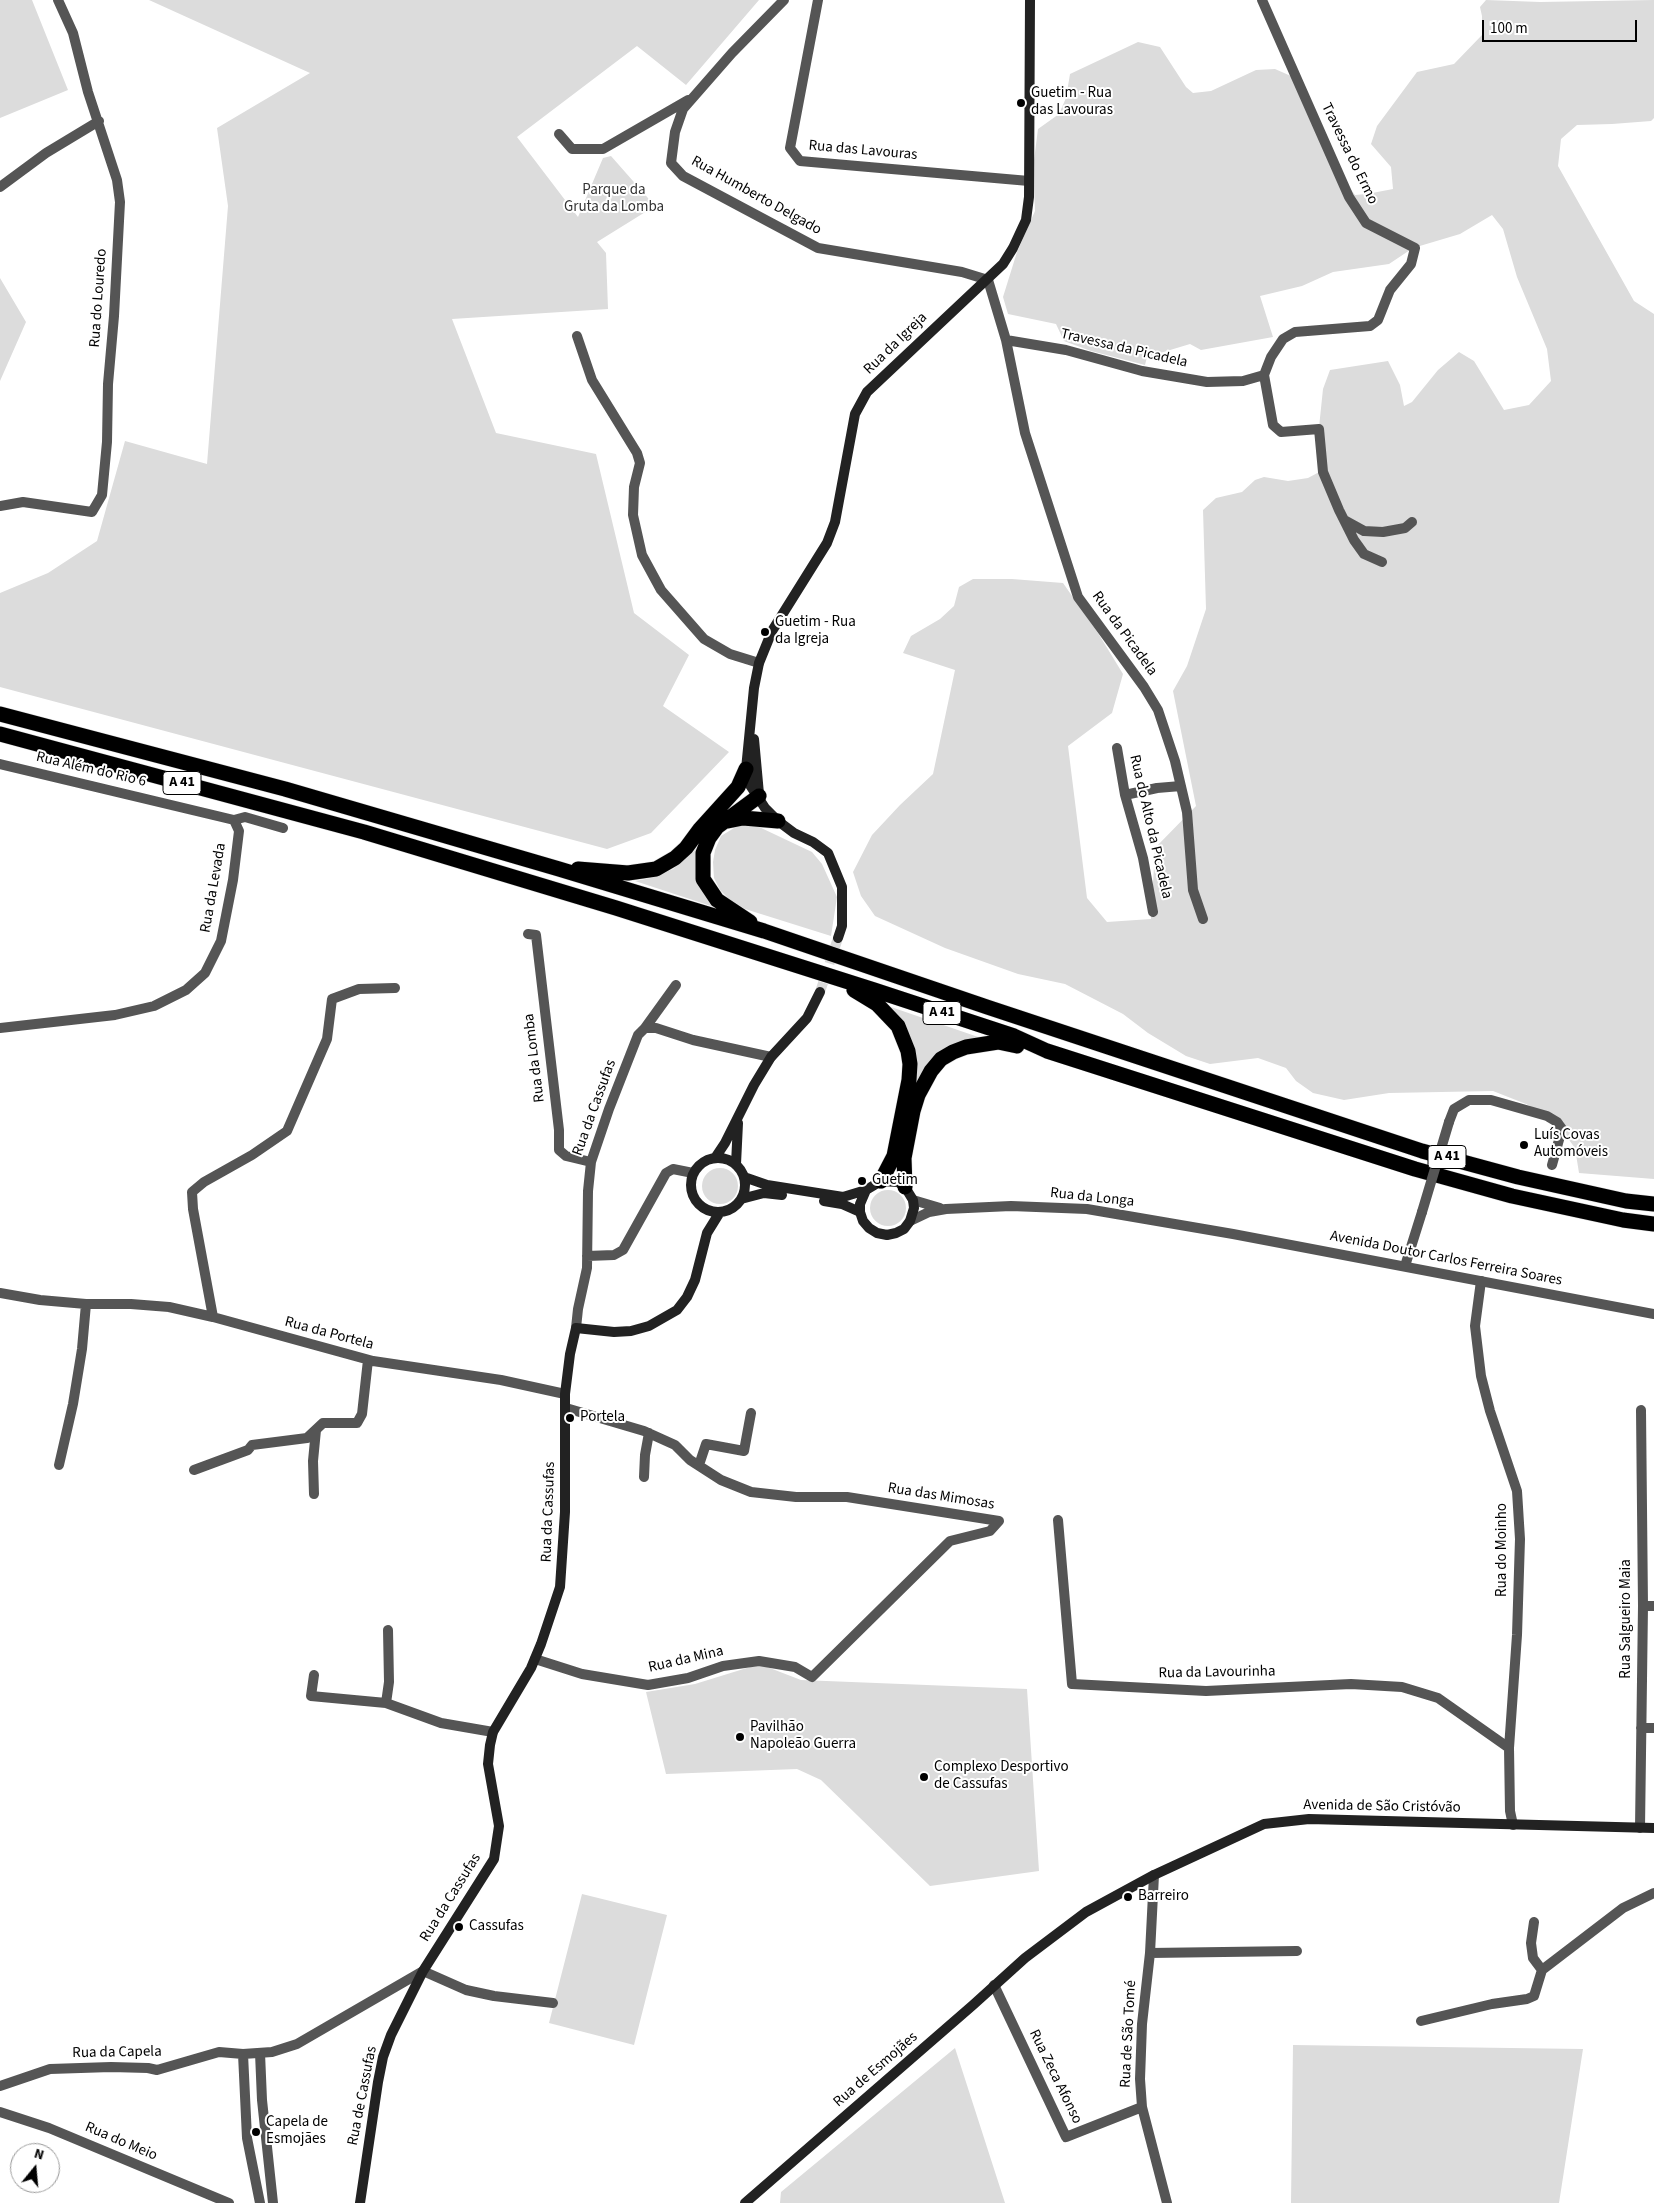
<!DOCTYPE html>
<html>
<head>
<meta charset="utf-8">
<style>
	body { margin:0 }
	#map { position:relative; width:1654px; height:2203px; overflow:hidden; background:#fff; font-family:"Source Sans 3",sans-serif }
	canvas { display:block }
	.north { position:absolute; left:10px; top:2143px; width:50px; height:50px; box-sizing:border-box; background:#fff; border:1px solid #999; border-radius:50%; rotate:17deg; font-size:14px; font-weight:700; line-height:20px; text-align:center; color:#000 }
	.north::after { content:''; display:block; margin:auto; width:18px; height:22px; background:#000; clip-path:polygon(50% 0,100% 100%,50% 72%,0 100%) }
	.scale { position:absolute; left:1482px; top:20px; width:155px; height:22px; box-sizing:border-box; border:2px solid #000; border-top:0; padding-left:6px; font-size:15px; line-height:18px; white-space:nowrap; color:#000; -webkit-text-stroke:4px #fff; paint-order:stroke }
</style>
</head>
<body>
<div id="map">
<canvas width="1654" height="2203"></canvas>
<div class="north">N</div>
<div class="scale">100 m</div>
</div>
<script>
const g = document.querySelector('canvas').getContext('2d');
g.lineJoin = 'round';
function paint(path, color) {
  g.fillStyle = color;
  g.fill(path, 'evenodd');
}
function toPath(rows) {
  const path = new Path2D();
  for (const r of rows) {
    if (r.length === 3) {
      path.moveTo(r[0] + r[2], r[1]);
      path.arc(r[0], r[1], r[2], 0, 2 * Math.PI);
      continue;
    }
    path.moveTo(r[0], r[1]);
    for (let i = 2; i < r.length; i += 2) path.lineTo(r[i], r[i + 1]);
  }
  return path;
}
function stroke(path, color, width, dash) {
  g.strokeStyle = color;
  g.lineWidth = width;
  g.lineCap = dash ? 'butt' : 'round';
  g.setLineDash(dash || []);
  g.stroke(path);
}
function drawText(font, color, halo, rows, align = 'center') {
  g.font = font + ' "Source Sans 3",sans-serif';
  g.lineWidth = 4;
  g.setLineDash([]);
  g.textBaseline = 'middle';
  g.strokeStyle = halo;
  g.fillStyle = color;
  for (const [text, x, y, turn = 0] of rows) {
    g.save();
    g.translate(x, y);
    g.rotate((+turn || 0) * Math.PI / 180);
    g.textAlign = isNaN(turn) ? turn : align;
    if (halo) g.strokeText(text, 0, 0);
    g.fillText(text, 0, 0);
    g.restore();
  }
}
const green = toPath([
	[0,0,32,0,68,90,0,118],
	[149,0,759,0,686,85,637,46,517,137,578,217,603,158,611,156,655,206,597,242,606,253,608,309,452,319,496,433,596,454,634,613,689,655,663,706,729,752,651,833,607,849,0,687,0,593,48,573,97,541,125,441,207,464,228,206,217,128,310,73],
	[1486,0,1540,2,1654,0,1654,118,1651,121,1612,124,1577,125,1561,139,1558,166,1634,301,1654,314,1654,1179,1579,1173,1575,1148,1552,1117,1526,1104,1493,1091,1389,1093,1344,1100,1313,1093,1296,1081,1286,1068,1258,1058,1210,1064,1186,1056,1148,1033,1123,1014,1065,984,1018,974,945,948,875,916,861,896,853,872,872,835,900,805,933,774,955,670,903,653,911,636,940,619,954,606,959,587,973,579,1012,579,1063,583,1098,633,1123,674,1112,713,1068,746,1087,898,1107,922,1151,919,1155,848,1196,806,1173,691,1187,666,1206,609,1203,510,1216,498,1242,492,1255,480,1264,477,1288,481,1308,478,1323,470,1318,437,1323,389,1330,370,1388,361,1400,385,1404,406,1412,402,1438,370,1459,352,1474,361,1504,410,1529,405,1551,381,1547,349,1517,277,1503,229,1492,215,1460,234,1413,248,1389,264,1333,272,1302,286,1260,296,1273,337,1201,350,1190,344,1147,357,1145,365,1091,351,1064,341,1056,324,1008,314,1003,297,1017,252,1035,211,1033,168,1038,129,1059,114,1066,98,1070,74,1138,42,1160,47,1186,87,1193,93,1211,91,1256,70,1275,69,1300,80,1341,176,1355,195,1367,194,1393,189,1391,167,1371,144,1377,126,1417,72,1454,64,1482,35,1482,16,1480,7],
	[0,278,26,322,0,381],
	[739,825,757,826,812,852,822,864,837,897,831,936,745,909,729,899,720,890,714,878,713,862,715,850,721,836],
	[703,840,714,907,635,881,651,878,673,869,694,851],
	[891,1007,984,1039,969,1042,912,1096],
	[720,1186,18],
	[888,1208,18],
	[762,1665,801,1680,1027,1689,1039,1871,930,1886,821,1780,797,1769,666,1774,646,1692,695,1684,750,1667],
	[582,1894,667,1915,634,2045,549,2023],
	[1293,2045,1583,2049,1559,2203,1291,2203],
	[955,2048,1005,2203,780,2203,781,2192]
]);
const secondaryTunnel = toPath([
	[820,992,838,938]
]);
const minor = toPath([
	[784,0,732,53,683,109,675,132,671,163,683,176,818,248,962,272,988,280,1006,340,1025,433,1078,597,1144,687,1158,710,1175,761,1187,812,1193,890,1203,919],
	[818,0,790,148,800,161,1029,181],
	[1262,0,1349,197,1366,223,1415,248,1411,264,1390,290,1378,320,1370,326,1295,332,1283,339,1271,357,1264,375,1273,425,1281,432,1319,429,1323,472,1339,510,1354,540,1364,554,1382,562],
	[559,134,572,149,603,149,688,100],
	[0,187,46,153,99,121],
	[577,336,592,380,637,453,640,463,634,487,633,515,642,555,661,590,704,639,730,654,759,663],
	[1006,340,1066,350,1142,371,1207,382,1243,381,1264,375],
	[0,506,23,502,92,512,102,495,107,442,108,384,114,316,120,202,117,180,88,92,73,33,58,0],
	[1344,520,1364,531,1383,532,1405,528,1412,522],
	[1117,748,1125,795,1143,858,1153,912],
	[0,764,234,820,245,817,283,828],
	[1125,795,1157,788,1181,786],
	[528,934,536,935,559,1130,559,1150,566,1156,591,1162],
	[0,1028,115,1015,154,1006,186,990,205,973,221,941,233,880,239,831,234,820],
	[645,1028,676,985],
	[1449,1122,1454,1109,1469,1100,1491,1100,1547,1116,1557,1122,1562,1129,1552,1165],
	[587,1256,614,1255,623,1250,666,1173,673,1169,693,1173],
	[1405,1266,1422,1212],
	[1481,1281,1475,1326,1481,1376,1490,1411,1517,1491,1520,1539,1517,1635,1509,1748,1510,1811,1513,1825],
	[0,1293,40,1300,86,1304,131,1304,169,1307,213,1317,373,1361,501,1380,565,1394],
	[213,1317,193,1209,192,1192,204,1182,252,1155,287,1131,327,1039,332,999,359,989,395,988],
	[576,1328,578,1309,587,1268,588,1191,591,1162,609,1109,638,1035,645,1028,656,1028,693,1040,771,1057],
	[566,1408,644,1431,675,1445,690,1460,721,1480,751,1492,796,1497,847,1497,999,1521],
	[59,1465,73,1404,82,1349,86,1304],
	[699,1465,706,1444,744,1451,751,1413],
	[194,1470,248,1450,252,1445,307,1438,323,1423,357,1423,362,1414,368,1360],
	[644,1477,645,1455,649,1433],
	[314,1494,313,1461,316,1430],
	[1058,1520,1072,1684,1206,1691,1351,1684,1402,1687,1438,1698,1509,1748],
	[1643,1606,1654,1606],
	[535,1659,582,1674,648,1685,688,1678,723,1666,759,1661,795,1667,812,1677,950,1541,990,1531,999,1521],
	[314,1675,311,1696,386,1703,441,1723,493,1732],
	[386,1703,389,1682,388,1630],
	[1641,1728,1654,1728],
	[1640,1828,1643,1606,1641,1410],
	[1154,1875,1150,1953,1142,2024,1140,2079,1142,2107,1167,2203],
	[1534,1922,1531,1943,1533,1958,1542,1970],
	[1150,1953,1297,1951],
	[994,1985,1066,2137,1142,2107],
	[1421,2021,1492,2004,1527,1999,1534,1996,1542,1970,1623,1908,1654,1893],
	[260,2053,262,2100,273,2203],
	[243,2054,247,2138,260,2203],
	[0,2086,50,2069,111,2067,148,2068,157,2070,219,2052,243,2054,272,2052,297,2044,423,1971,466,1990,494,1996,553,2003],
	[0,2112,49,2128,229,2203]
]);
const tertiary = toPath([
	[913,1200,940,1208],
	[910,1221,929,1212,946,1209,1011,1206,1087,1209,1233,1234,1654,1314]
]);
const secondary = toPath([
	[754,739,759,794],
	[838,938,842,926,842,887,828,853,813,842,794,833,778,821,765,808,750,785,746,769,754,688,759,663,772,631,827,543,835,522,855,414,867,392,1003,264,1013,248,1026,220,1029,197,1030,0],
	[718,1185,27],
	[715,1158,725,1143,754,1085,771,1057,807,1018,820,992],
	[736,1164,738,1123],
	[744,1177,767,1185,843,1197,866,1190,881,1181,898,1182,905,1187,913,1200,914,1208,910,1221,904,1229,896,1233,887,1235,877,1233,869,1228,863,1221,860,1212,860,1204,866,1190],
	[741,1199,764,1193,782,1195],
	[824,1201,842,1204,860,1212],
	[360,2203,378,2082,383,2057,391,2035,423,1971,494,1859,499,1826,488,1764,490,1745,493,1732,531,1668,541,1644,560,1587,565,1512,565,1394,570,1354,576,1328,614,1332,631,1331,649,1326,677,1310,687,1297,695,1280,707,1233,720,1212],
	[745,2203,973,2005,1025,1958,1086,1912,1154,1875,1264,1824,1309,1819,1654,1828]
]);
const motorway = toPath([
	[0,714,285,789,559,869,764,931,987,1007,1422,1151,1518,1177,1626,1201,1654,1204],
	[0,734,364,832,616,908,874,990,1014,1036,1047,1051,1415,1169,1512,1196,1623,1220,1654,1224],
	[728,821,743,818,778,821],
	[578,869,628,873,656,869,675,858,686,848,700,829,738,787,746,769],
	[750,922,717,900,703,879,703,853,709,838,717,827,759,796],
	[854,990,877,1004,898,1026,908,1051,910,1064,909,1080,894,1156,881,1181],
	[905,1187,904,1158,913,1111,918,1095,931,1071,941,1059,953,1052,966,1047,998,1042,1017,1046]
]);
const minorBridge = toPath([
	[1422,1212,1449,1122]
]);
const markers = [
	[1021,103,5,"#000"],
	[765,632,5,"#000"],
	[1524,1145,5,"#000"],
	[862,1181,5,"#000"],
	[570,1418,5,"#000"],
	[740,1737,5,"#000"],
	[924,1777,5,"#000"],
	[1128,1897,5,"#000"],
	[459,1927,5,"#000"],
	[256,2132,5,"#000"]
];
const shields = [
	[182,783,38],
	[942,1013,38],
	[1447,1157,38]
];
const shieldNames = [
	["A 41",182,783],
	["A 41",942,1013],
	["A 41",1447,1157]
];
const poiNames = [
	["Guetim - Rua",1031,94],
	["das Lavouras",1031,111],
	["Guetim - Rua",775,623],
	["da Igreja",775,640],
	["Luís Covas",1534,1136],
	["Automóveis",1534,1153],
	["Guetim",872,1181],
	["Portela",580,1418],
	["Pavilhão",750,1728],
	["Napoleão Guerra",750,1745],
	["Complexo Desportivo",934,1768],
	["de Cassufas",934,1785],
	["Barreiro",1138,1897],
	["Cassufas",469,1927],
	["Capela de",266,2123],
	["Esmojães",266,2140]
];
const streetNames = [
	["Rua das Lavouras",863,151,5],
	["Travessa do Ermo",1349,154,64],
	["Rua Humberto Delgado",756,196,29],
	["Rua do Louredo",99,298,-86],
	["Rua da Igreja",896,344,-44],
	["Travessa da Picadela",1124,349,13],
	["Rua da Picadela",1124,634,54],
	["Rua Além do Rio 6",91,770,13],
	["Rua do Alto da Picadela",1150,827,77],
	["Rua da Levada",214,888,-80],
	["Rua da Lomba",535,1058,-97],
	["Rua da Cassufas",595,1108,-70],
	["Rua da Longa",1092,1198,6],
	["Avenida Doutor Carlos Ferreira Soares",1446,1259,11],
	["Rua da Portela",329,1334,15],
	["Rua das Mimosas",941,1497,9],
	["Rua da Cassufas",549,1512,-88],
	["Rua do Moinho",1503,1550,-90],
	["Rua Salgueiro Maia",1627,1619,-90],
	["Rua da Mina",686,1660,-13],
	["Rua da Lavourinha",1217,1673,-1],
	["Avenida de São Cristóvão",1382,1807,1],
	["Rua da Cassufas",451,1898,-58],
	["Rua de São Tomé",1129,2034,-87],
	["Rua da Capela",117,2053,-1],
	["Rua de Esmojães",876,2070,-41],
	["Rua Zeca Afonso",1055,2077,64],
	["Rua de Cassufas",363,2096,-79],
	["Rua do Meio",121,2142,23]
];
const parkNames = [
	["Parque da",614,191],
	["Gruta da Lomba",614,208]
];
paint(green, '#dcdcdc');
stroke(secondaryTunnel, '#d9d9d9', 10, [10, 5]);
stroke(motorway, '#dbdbdb', 16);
stroke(minor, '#555', 10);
stroke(tertiary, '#555', 10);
stroke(secondary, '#222', 10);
stroke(motorway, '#000', 15);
stroke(minorBridge, '#555', 10);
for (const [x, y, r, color] of markers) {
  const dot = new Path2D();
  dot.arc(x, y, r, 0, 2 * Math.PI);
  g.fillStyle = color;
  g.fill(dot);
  stroke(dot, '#fff', 2);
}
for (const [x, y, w] of shields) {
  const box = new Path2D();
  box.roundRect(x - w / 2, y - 11.5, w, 23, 4);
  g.fillStyle = '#fff';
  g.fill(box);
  stroke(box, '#000', 1);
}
drawText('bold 14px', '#000', null, shieldNames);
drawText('15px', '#000', '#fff', poiNames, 'left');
drawText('15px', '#000', '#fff', streetNames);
drawText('15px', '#333', '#fff', parkNames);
</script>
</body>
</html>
